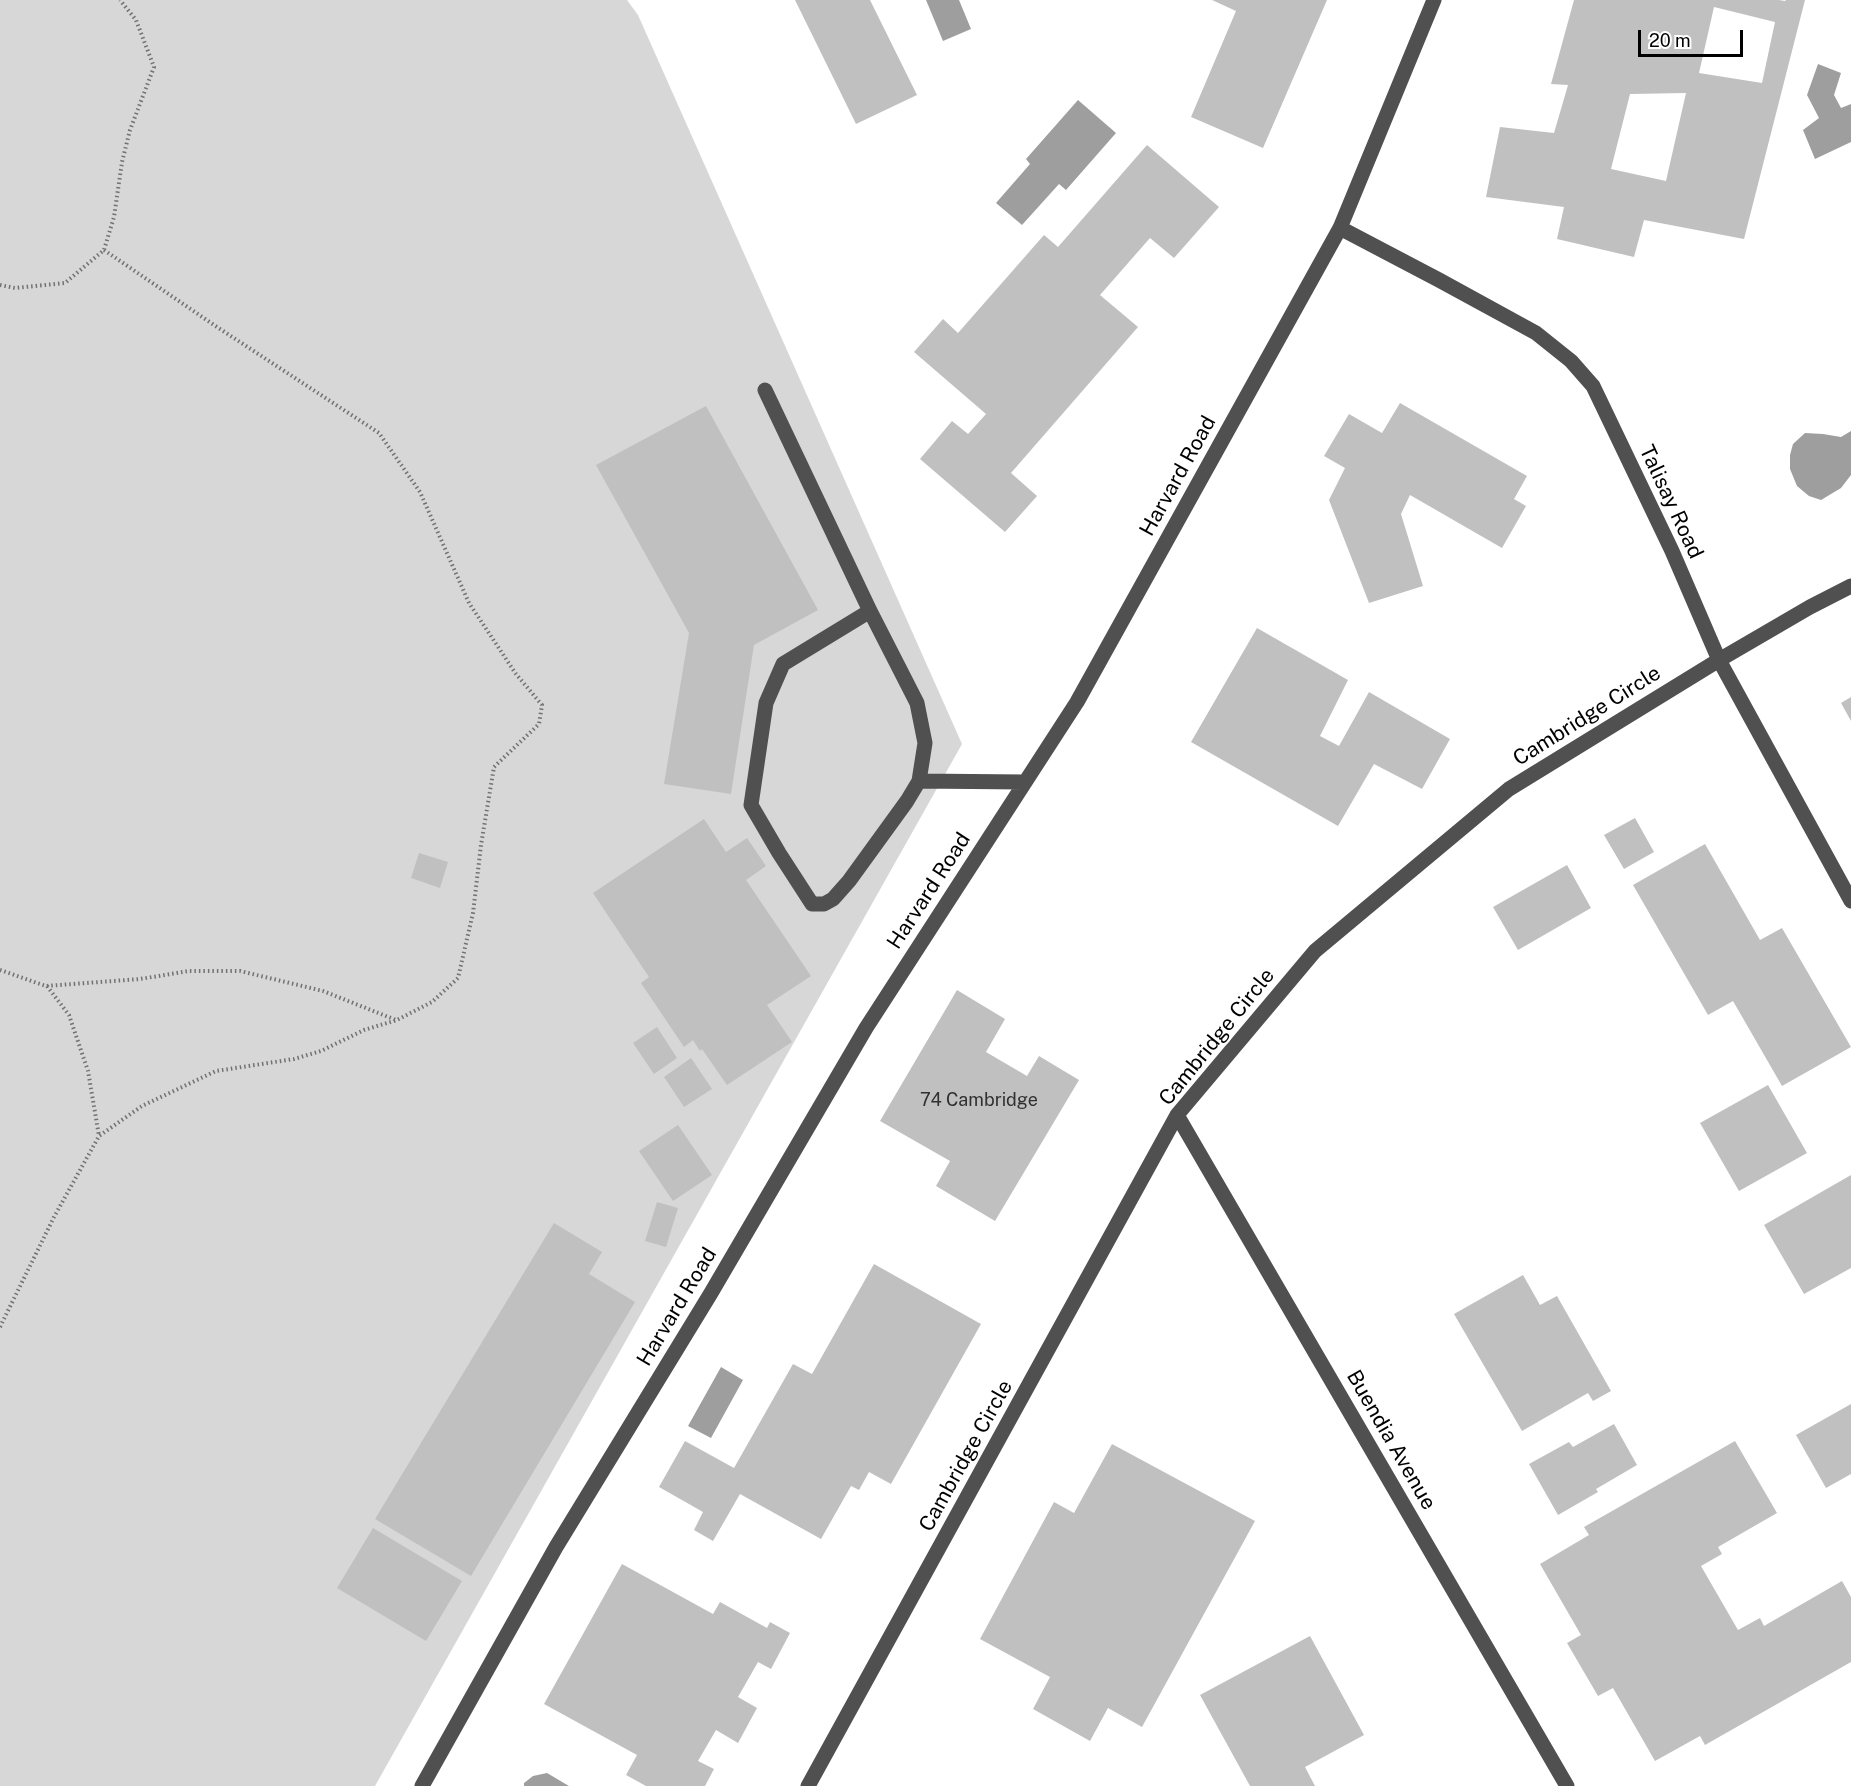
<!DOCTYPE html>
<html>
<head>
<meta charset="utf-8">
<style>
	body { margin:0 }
	#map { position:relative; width:1851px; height:1786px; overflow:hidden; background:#fff; font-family:"Public Sans",sans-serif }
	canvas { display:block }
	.scale { position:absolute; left:1638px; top:30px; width:105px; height:27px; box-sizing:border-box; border:3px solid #000; border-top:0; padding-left:8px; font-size:18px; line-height:21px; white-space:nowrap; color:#000; -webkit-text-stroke:4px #fff; paint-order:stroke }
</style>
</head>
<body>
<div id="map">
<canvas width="1851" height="1786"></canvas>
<div class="scale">20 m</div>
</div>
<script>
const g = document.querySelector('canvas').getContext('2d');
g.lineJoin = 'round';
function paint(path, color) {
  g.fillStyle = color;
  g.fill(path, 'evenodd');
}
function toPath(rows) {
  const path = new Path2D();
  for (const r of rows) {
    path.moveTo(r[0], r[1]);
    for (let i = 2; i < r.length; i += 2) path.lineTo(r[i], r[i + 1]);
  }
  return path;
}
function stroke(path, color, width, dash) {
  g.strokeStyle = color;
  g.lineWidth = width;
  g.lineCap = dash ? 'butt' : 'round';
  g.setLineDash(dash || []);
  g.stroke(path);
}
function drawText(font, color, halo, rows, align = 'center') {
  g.font = font + ' "Public Sans",sans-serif';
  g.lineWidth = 4.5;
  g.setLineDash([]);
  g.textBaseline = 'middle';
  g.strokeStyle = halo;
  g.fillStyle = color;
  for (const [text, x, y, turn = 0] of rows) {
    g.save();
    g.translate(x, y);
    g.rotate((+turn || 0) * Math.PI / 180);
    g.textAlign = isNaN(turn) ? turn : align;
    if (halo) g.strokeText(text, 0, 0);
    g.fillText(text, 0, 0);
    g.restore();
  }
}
const green = toPath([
	[0,0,627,0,638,15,962,744,375,1786,0,1786]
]);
const water = toPath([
	[926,0,959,0,971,29,943,41],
	[1818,64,1841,73,1834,95,1841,108,1851,104,1851,142,1815,159,1803,130,1819,118,1807,95],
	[1078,100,1116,133,1066,190,1059,184,1022,225,996,203,1030,164,1026,159],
	[1851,431,1851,475,1841,488,1821,500,1809,496,1797,486,1790,469,1790,455,1793,444,1805,433,1823,434,1841,437],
	[721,1367,743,1380,711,1438,688,1426],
	[547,1773,569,1786,524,1786,524,1783,533,1776]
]);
const building = toPath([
	[795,0,870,0,917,95,856,124],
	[1212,0,1327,0,1263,148,1191,117,1236,11],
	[1574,0,1779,0,1785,1,1786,0,1805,0,1744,239,1644,220,1634,257,1557,239,1564,207,1486,197,1500,127,1554,133,1568,85,1551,84],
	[1714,7,1775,22,1762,83,1699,73],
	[1686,93,1666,181,1611,169,1630,94],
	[1147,145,1219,207,1174,258,1150,238,1100,295,1138,327,1011,473,1037,496,1005,532,920,459,952,421,968,434,986,414,914,352,943,319,958,333,1044,235,1058,247],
	[1400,403,1527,476,1514,499,1526,506,1502,548,1410,495,1401,514,1423,586,1369,603,1329,500,1345,468,1324,456,1349,414,1382,433],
	[706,406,818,610,754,645,731,794,664,784,689,633,596,465],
	[1257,628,1348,680,1320,736,1339,746,1369,692,1450,739,1422,789,1374,764,1338,826,1191,742],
	[1851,697,1851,721,1841,703],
	[1635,818,1654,852,1624,869,1604,835],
	[704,819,726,852,747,838,766,866,746,880,811,976,767,1005,792,1042,727,1085,702,1049,700,1051,693,1040,684,1047,641,983,649,977,593,893],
	[1705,844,1760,940,1782,928,1851,1047,1782,1086,1733,1001,1708,1015,1633,885],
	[419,853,448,862,440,888,411,878],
	[1567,865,1591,908,1518,950,1493,907],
	[957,990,1005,1019,986,1052,1027,1076,1039,1056,1079,1080,995,1221,936,1186,950,1161,880,1121],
	[657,1027,677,1058,654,1074,633,1043],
	[691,1058,712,1089,684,1107,664,1077],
	[1768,1085,1807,1153,1739,1191,1700,1123],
	[678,1125,712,1175,673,1201,639,1151],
	[1851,1175,1851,1268,1804,1294,1764,1225],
	[657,1202,678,1208,666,1247,645,1241],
	[554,1223,602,1252,589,1274,635,1302,471,1576,375,1519],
	[874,1264,981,1324,891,1484,869,1472,859,1490,851,1486,821,1539,740,1494,713,1541,694,1530,703,1512,659,1487,685,1441,734,1468,793,1364,812,1374],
	[1523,1275,1540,1305,1557,1296,1611,1391,1593,1401,1588,1393,1522,1431,1454,1314],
	[1851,1404,1851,1474,1826,1488,1796,1435],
	[1614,1424,1637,1465,1596,1489,1598,1492,1558,1515,1529,1464,1569,1442,1573,1447],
	[1735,1441,1777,1513,1718,1547,1722,1554,1701,1566,1738,1630,1760,1618,1764,1626,1842,1581,1851,1597,1851,1662,1705,1745,1700,1736,1655,1761,1613,1688,1598,1696,1567,1643,1581,1635,1540,1564,1589,1535,1584,1527],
	[1112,1444,1255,1521,1142,1727,1108,1708,1090,1741,1033,1709,1050,1677,980,1639,1054,1502,1074,1513],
	[373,1528,462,1581,426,1641,337,1588],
	[622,1564,713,1614,720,1602,767,1628,770,1622,790,1633,771,1669,758,1662,738,1697,757,1708,738,1743,716,1730,698,1761,714,1769,705,1786,646,1786,626,1775,637,1755,544,1704],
	[1310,1636,1364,1735,1305,1767,1315,1786,1250,1786,1200,1695]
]);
const path = toPath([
	[0,285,15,288,65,283,104,250,114,217,122,162,130,130,154,67,136,20,120,0],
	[0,970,46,986,140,979,189,971,240,971,323,991,396,1020],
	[47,986,69,1015,88,1071,99,1136],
	[0,1327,54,1217,99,1136,142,1106,216,1071,294,1059,321,1051,364,1030,397,1020,432,1002,458,978,473,913,481,845,494,767,539,724,542,705,516,674,469,603,420,492,379,433,214,325,104,250]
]);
const minor = toPath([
	[1340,228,1439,280,1536,333,1571,361,1593,386,1672,551,1719,660,1851,901],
	[765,390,870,611,917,703,925,743,919,781,1024,782],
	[870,611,783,664,766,703,751,805,779,853,812,904,824,904,833,899,849,881,907,801,919,781],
	[1177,1115,1567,1786],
	[422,1786,556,1547,711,1293,866,1028,1077,702,1340,228,1434,0],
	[808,1786,1177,1115,1315,951,1509,789,1719,660,1810,607,1851,586]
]);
const numberNames = [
	["74 Cambridge",979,1100]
];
const streetNames = [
	["Harvard Road",1178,476,-61],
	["Talisay Road",1671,502,65],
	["Cambridge Circle",1587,716,-32],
	["Harvard Road",929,891,-57],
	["Cambridge Circle",1217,1037,-51],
	["Harvard Road",677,1307,-59],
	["Buendia Avenue",1391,1440,60],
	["Cambridge Circle",966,1456,-61]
];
paint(green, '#d7d7d7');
paint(water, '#9e9e9e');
paint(building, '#c0c0c0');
stroke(path, '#727272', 4, [1.5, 3]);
stroke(minor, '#505050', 15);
drawText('18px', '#303030', null, numberNames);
drawText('21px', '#000', '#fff', streetNames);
</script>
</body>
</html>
